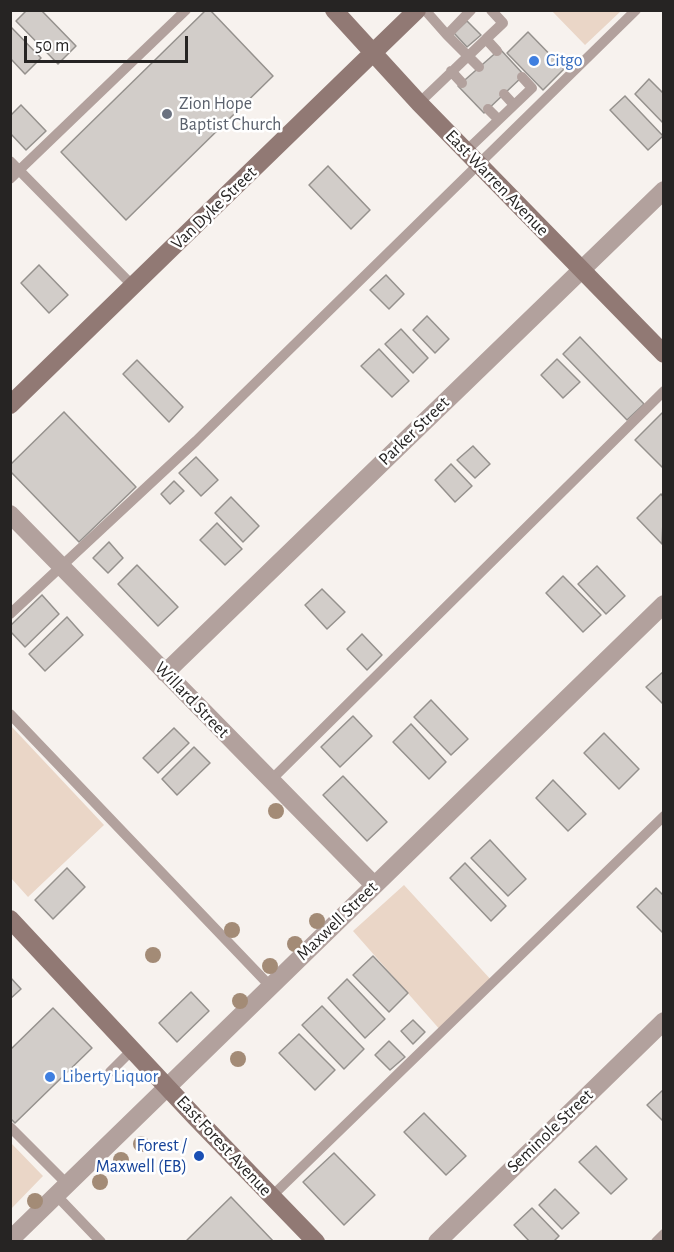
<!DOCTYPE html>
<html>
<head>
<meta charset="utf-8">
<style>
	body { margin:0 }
	#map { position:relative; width:674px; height:1252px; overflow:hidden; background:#f7f2ee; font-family:"Alegreya Sans",sans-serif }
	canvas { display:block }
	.frame { position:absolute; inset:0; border:12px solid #262423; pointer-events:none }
	.scale { position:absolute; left:24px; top:36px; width:164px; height:27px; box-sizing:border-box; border:3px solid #262423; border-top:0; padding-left:8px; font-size:18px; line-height:21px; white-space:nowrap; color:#262423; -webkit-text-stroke:4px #fff; paint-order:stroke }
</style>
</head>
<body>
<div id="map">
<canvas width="674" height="1252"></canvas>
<div class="frame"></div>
<div class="scale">50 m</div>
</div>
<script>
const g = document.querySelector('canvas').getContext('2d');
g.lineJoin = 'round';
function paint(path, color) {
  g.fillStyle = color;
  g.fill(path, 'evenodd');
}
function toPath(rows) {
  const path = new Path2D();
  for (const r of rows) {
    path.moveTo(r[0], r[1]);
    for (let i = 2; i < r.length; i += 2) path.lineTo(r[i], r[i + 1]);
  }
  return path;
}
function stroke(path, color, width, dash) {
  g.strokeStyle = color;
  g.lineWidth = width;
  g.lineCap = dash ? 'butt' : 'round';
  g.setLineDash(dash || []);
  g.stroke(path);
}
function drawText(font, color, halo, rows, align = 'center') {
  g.font = font + ' "Alegreya Sans",sans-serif';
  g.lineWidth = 5;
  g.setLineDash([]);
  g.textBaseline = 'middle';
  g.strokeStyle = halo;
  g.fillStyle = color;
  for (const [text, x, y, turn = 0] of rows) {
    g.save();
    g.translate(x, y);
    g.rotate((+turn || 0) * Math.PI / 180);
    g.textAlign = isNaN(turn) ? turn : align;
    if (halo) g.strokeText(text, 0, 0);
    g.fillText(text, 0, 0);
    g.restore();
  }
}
const green = toPath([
	[552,11,621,11,585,45],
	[11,726,104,825,28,897,11,878],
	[404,885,493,982,442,1032,353,931],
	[11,1143,43,1176,11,1209]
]);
const building = toPath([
	[27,10,41,10,76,46,58,64,16,21,27,10],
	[206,10,210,10,273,76,126,220,61,152,206,10],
	[467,21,481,35,467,47,454,33,467,21],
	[10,26,41,58,25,74,10,58,10,26],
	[528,32,564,69,543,90,507,53,528,32],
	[500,49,524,75,484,113,458,86,500,49],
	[649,79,664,94,664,124,635,94,649,79],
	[625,96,663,136,648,150,610,110,625,96],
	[21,105,46,131,26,150,10,133,10,116,21,105],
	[328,166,370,210,351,229,309,185,328,166],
	[39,265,68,295,49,313,21,283,39,265],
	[386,275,404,294,389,309,370,290,386,275],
	[427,316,449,339,435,353,413,330,427,316],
	[401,329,428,358,413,373,385,344,401,329],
	[580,337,644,404,627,420,563,354,580,337],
	[379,349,409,381,392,397,361,366,379,349],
	[557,359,580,382,563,398,541,375,557,359],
	[137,360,183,407,169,422,123,374,137,360],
	[64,412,136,487,79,542,10,471,10,465,64,412],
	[662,413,664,414,664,469,635,440,662,413],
	[473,446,490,464,475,478,457,460,473,446],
	[196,457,218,480,201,496,179,473,196,457],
	[451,464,472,486,455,502,435,480,451,464],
	[174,481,184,491,170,504,161,494,174,481],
	[661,494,664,498,662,544,637,518,661,494],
	[231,497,259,526,243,542,215,513,231,497],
	[217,523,242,549,225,565,200,540,217,523],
	[109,542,123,558,108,573,93,558,109,542],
	[137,565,178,607,158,626,118,584,137,565],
	[597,566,625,596,606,614,578,584,597,566],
	[563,576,601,615,583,632,546,593,563,576],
	[322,589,345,612,327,629,305,605,322,589],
	[42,595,59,614,25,647,10,631,10,626,42,595],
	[67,617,83,635,45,671,29,654,67,617],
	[362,634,382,655,367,670,347,649,362,634],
	[664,671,664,705,646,687,664,671],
	[431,700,468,739,451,755,414,717,431,700],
	[353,716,372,736,340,767,321,747,353,716],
	[411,724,446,762,429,779,393,742,411,724],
	[174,728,189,743,158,773,143,758,174,728],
	[604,733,639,769,619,789,584,753,604,733],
	[194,747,210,763,177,795,162,779,194,747],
	[343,776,387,822,367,841,323,795,343,776],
	[553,780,586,814,568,831,536,798,553,780],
	[490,840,526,879,508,896,471,858,490,840],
	[465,863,506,906,491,921,450,878,465,863],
	[67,868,85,887,53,919,35,900,67,868],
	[656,888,664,896,664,934,637,907,656,888],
	[373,956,408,993,389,1012,353,975,373,956],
	[10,977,21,989,10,999,10,977],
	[347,979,385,1019,365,1038,328,998,347,979],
	[191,992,209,1011,177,1042,159,1023,191,992],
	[322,1006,364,1049,344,1069,302,1025,322,1006],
	[53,1008,92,1048,15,1123,10,1118,10,1050,53,1008],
	[413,1020,425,1032,413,1044,401,1031,413,1020],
	[299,1034,335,1070,315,1090,279,1053,299,1034],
	[389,1041,405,1057,390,1070,375,1055,389,1041],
	[664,1089,664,1122,647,1105,664,1089],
	[424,1113,466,1156,446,1175,404,1132,424,1113],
	[596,1146,627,1179,611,1194,579,1162,596,1146],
	[334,1153,375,1195,344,1225,303,1182,334,1153],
	[555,1189,579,1213,562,1229,539,1205,555,1189],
	[231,1197,274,1242,185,1242,231,1197],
	[532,1208,559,1236,553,1242,530,1242,514,1225,532,1208]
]);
const lane = toPath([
	[425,10,447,35],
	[471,10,447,35,479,67],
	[486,39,503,23,491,10],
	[451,71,462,83],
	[504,94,514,105],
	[419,103,486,39,497,51],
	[488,109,498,119],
	[466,151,532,88,522,77],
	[10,161,132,285],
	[10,179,186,10],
	[10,614,196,441,636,10],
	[10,714,270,986],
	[271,780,664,391],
	[110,1072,133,1049],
	[10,1127,67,1184],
	[56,1195,101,1242],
	[272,1196,664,816],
	[656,1242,664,1234]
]);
const street = toPath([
	[10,514,374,885],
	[165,673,664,190],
	[10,1240,664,604],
	[437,1242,664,1021]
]);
const secondary = toPath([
	[334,10,419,103,664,354],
	[10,405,417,10],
	[10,919,195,1117,316,1242]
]);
const trees = [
	[276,811],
	[317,921],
	[232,930],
	[295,944],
	[153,955],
	[270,966],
	[240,1001],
	[238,1059],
	[141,1144],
	[121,1160],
	[100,1182],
	[35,1201]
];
const markers = [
	[534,61,6,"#3f7fe0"],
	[167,114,6,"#6b7280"],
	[50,1077,6,"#3f7fe0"],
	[199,1156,6,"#1a4fb4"]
];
const shopNames = [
	["Citgo",546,61],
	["Liberty Liquor",62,1077]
];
const worshipNames = [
	["Zion Hope",179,104],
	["Baptist Church",179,125]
];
const streetNames = [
	["East Warren Avenue",497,183,46],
	["Van Dyke Street",214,208,-44],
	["Parker Street",414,431,-44],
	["Willard Street",192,700,46],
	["Maxwell Street",337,921,-44],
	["Seminole Street",550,1131,-44],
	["East Forest Avenue",224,1146,47]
];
const transitNames = [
	["Forest /",187,1146],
	["Maxwell (EB)",187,1167]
];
paint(green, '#ead6c7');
paint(building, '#d2cdc9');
stroke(building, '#95918d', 1.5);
stroke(lane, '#b2a19d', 10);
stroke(street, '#b2a19d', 18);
stroke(secondary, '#917974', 18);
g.fillStyle = '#a38b76';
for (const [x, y] of trees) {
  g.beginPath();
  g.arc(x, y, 8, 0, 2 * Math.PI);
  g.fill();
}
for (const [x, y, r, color] of markers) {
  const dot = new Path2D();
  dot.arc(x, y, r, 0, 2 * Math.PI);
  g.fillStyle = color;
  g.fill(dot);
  stroke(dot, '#fff', 2);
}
drawText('18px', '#366cbe', '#fff', shopNames, 'left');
drawText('18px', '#5b616d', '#fff', worshipNames, 'left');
drawText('18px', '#262423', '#fff', streetNames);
drawText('18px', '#164399', '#fff', transitNames, 'right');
</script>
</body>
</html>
